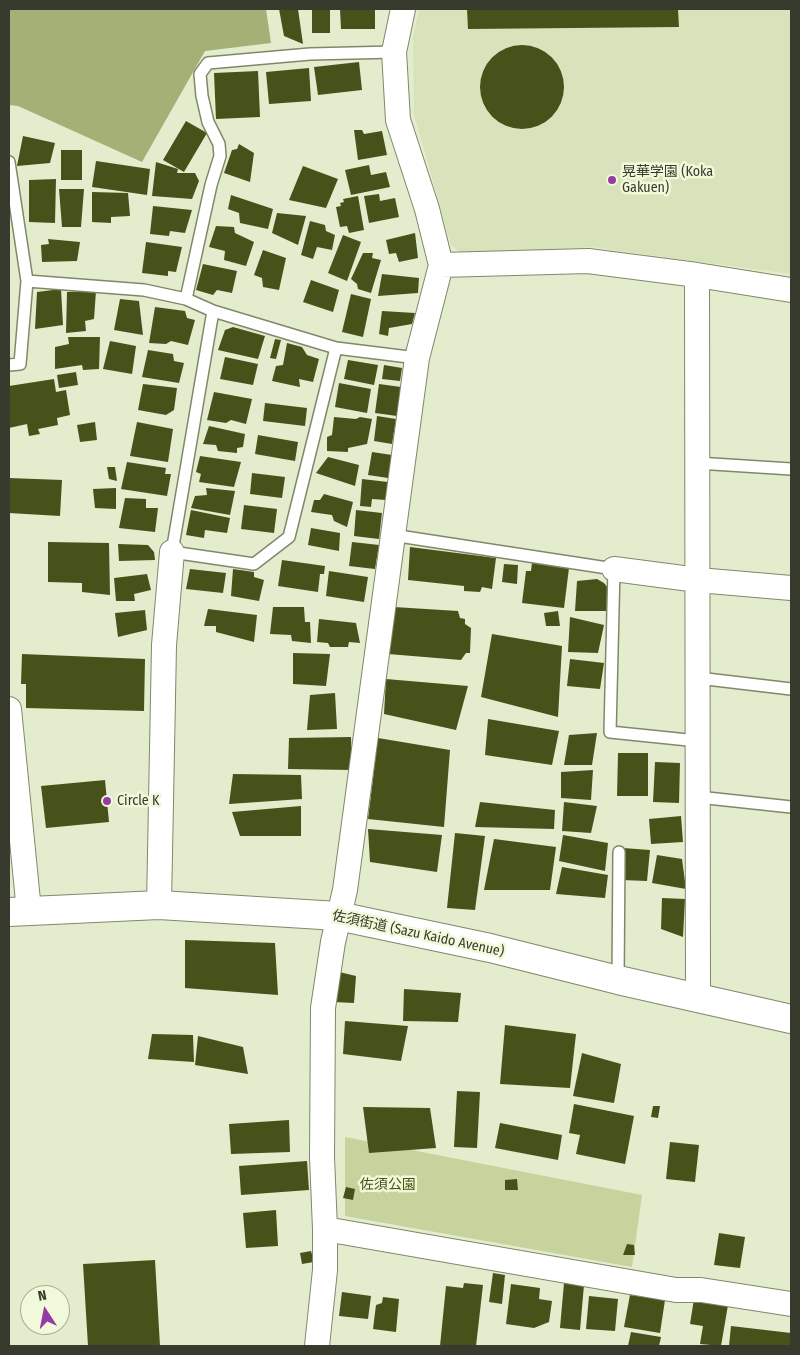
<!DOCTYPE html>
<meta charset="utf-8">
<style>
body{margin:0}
#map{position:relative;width:800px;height:1355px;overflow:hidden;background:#e3eccc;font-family:"Fira Sans Condensed",sans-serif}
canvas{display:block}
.frame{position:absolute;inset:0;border:10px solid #373b2e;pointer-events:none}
.north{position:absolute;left:20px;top:1285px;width:50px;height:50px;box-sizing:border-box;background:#f0f9d9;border:1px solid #a6ad95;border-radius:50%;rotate:349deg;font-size:14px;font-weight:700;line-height:20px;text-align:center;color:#373b2e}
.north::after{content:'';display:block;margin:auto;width:18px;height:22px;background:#973ba4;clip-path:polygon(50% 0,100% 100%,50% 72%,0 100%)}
</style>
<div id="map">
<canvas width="800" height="1355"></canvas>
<div class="frame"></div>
<div class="north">N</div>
</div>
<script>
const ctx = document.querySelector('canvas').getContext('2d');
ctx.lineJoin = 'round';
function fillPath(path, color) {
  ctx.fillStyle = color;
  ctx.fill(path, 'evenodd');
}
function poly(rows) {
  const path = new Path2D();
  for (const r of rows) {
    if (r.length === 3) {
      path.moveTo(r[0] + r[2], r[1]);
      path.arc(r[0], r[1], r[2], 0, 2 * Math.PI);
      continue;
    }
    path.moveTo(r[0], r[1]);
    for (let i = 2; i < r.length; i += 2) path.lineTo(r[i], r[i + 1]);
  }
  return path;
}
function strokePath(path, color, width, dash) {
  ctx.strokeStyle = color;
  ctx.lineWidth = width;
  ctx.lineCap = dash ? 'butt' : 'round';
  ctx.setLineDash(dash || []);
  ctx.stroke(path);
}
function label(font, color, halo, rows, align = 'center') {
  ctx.font = font + ' "Fira Sans Condensed","Noto Sans JP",sans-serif';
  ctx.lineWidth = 5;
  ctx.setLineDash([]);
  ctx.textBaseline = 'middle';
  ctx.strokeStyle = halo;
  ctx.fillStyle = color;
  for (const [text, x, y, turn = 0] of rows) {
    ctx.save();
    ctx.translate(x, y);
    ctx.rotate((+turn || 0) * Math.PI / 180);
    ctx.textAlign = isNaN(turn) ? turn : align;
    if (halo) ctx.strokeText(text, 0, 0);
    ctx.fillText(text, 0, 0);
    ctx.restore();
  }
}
const built = poly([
 [419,9,791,9,791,274,592,247,465,255,451,245,414,114,413,37]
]);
const green = poly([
 [345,1137,642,1195,632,1267,345,1216]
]);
const forest = poly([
 [9,9,266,9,271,43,205,51,142,162,18,106,9,105]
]);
const building = poly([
 [279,9,298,9,303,44,284,36],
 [312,9,330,9,330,33,312,33],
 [340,9,375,9,375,29,341,29],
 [467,9,678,9,679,27,468,29],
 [522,87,42],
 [359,62,362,90,318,95,314,67],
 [309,68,311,101,269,104,266,72],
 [258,71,260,117,216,119,214,73],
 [186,121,207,133,184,172,163,160],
 [354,130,362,130,364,134,382,131,387,155,358,160],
 [23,136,55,143,50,163,17,166],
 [239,144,254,153,250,182,224,173,232,150,237,149],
 [61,150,82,150,82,180,61,180],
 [96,161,150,169,147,195,92,187],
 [156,162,178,169,177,173,195,173,199,181,192,199,152,196],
 [369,165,371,175,386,172,390,187,351,195,345,170],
 [303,166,338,179,326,208,289,200],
 [56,179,55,223,29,222,29,180],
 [59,189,84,189,81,227,62,227],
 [92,192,128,193,130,216,111,217,111,223,92,222],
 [379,194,380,201,395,198,399,217,369,223,364,196],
 [231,195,273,209,268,229,240,223,239,213,228,209],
 [358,196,364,230,349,233,347,226,340,227,336,207,341,206,340,203,344,202,343,199],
 [153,206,192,210,185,233,170,231,169,236,150,234],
 [277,213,306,216,298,245,272,233],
 [310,221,325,225,326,231,335,235,332,250,317,247,313,259,301,255],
 [216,226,234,227,235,233,254,242,246,266,224,260,225,251,209,247],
 [415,233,418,258,399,262,396,253,389,254,386,240],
 [343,235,361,242,347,281,328,273],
 [48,239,80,242,77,261,42,262,41,245,49,244],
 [146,242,182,247,176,272,168,271,168,276,142,273],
 [263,250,286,258,279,290,263,287,262,278,254,275],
 [363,253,373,253,372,258,381,260,371,293,358,289,357,284,351,279],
 [203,264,237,271,232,293,217,290,213,295,196,290],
 [382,274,419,278,418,293,378,296],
 [311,280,339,290,333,312,303,302],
 [61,289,63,325,35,329,37,292],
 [96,291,94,319,85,321,86,331,66,333,67,292],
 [351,294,371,299,363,337,342,332],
 [120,299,139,301,143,335,114,330],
 [155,307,185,311,187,318,195,320,188,345,171,341,166,344,149,343],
 [382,311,415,313,412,324,389,328,388,336,379,334],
 [233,327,265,336,258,359,218,350,225,330],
 [68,337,100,337,99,369,83,370,82,365,55,369,55,347,69,344],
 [275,339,281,340,276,359,270,358],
 [110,341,136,346,132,374,103,369],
 [287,343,302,347,307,355,319,359,313,382,299,379,300,387,272,381,276,366,283,365],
 [148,350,173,354,174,361,184,363,179,383,142,377],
 [225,357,258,364,253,385,220,379],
 [348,360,378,365,374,385,344,379],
 [384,365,402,368,400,381,382,379],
 [76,372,78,385,59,388,57,375],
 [54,379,56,392,66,390,70,415,57,418,58,425,38,429,40,434,29,436,27,424,9,428,9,386],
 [339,383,371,389,367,413,335,407],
 [143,384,177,388,174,410,166,415,138,410],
 [379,384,401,387,397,416,375,413],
 [214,392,252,399,246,424,231,420,226,423,207,420],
 [265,403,307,408,305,426,263,421],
 [377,416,396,419,392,444,374,441],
 [334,417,356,419,360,417,372,419,367,444,348,448,348,452,327,451,327,437,332,435],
 [95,422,97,440,80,442,77,425],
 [137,422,173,429,168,462,130,456],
 [209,426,245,434,243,447,237,448,237,453,218,451,216,445,203,444],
 [258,435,298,442,295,461,255,454],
 [372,452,392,455,388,478,368,475],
 [200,456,241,462,234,487,199,482,201,474,196,472],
 [328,457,359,465,355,486,316,473],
 [127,462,166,468,165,474,171,474,167,496,121,489],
 [107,467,115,467,117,481,109,479],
 [252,473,285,477,282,498,250,494],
 [9,478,62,480,60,516,9,513],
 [362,479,388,482,386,500,372,499,371,507,360,506],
 [116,488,116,509,95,508,93,489],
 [206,488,235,491,230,515,191,508,195,496,207,495],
 [324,494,353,502,347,527,334,521,332,515,311,512,314,500,320,500],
 [125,498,146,499,146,508,158,508,155,532,119,528],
 [244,505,277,509,274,533,241,529],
 [191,510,230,518,227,533,205,530,204,538,186,535],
 [356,510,382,513,379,539,354,536],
 [311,528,340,533,339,551,308,545],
 [48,542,109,543,110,595,82,592,82,583,48,582],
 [352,542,379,545,375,569,349,566],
 [118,544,148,545,154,552,155,560,119,561],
 [410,547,496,558,492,589,482,587,480,592,464,591,464,586,408,580],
 [282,560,325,566,324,574,320,574,318,592,278,586],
 [532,563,569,568,564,608,522,603,526,571,531,571],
 [504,564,518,565,517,584,502,582],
 [190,569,226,573,223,593,186,589],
 [233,569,254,572,254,577,264,580,259,601,231,596],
 [329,571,368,577,364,602,326,596],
 [147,574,151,590,134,594,135,601,116,601,114,578],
 [597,579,604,583,608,588,608,611,575,611,577,581],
 [273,607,304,607,305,622,310,622,311,643,292,641,291,635,270,634],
 [394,607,458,611,460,618,465,619,465,624,471,628,470,653,466,653,461,660,388,654],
 [208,609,257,615,254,642,216,632,216,626,204,626],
 [145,610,147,630,118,637,115,613],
 [558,611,560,626,546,626,544,613],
 [570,617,604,625,598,653,568,652],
 [319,619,356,623,360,643,349,642,348,647,330,647,328,643,317,642],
 [492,634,562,646,558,717,481,697],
 [293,653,330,654,326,686,293,684],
 [22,654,145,659,144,711,26,708,26,684,21,684],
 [570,659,604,663,600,689,567,686],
 [386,679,468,686,456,730,384,714],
 [335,693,337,729,307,730,310,695],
 [488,719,559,731,552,765,485,755],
 [597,733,592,765,564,765,569,735],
 [351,737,352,770,288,769,289,738],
 [378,738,450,750,444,827,368,819],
 [618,753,648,753,648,796,617,796],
 [655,762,680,763,679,803,653,802],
 [593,770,591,800,561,798,561,772],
 [233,774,301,775,302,799,229,804],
 [105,780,109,822,46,828,41,786],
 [480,802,555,810,554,829,475,827],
 [564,802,597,806,591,833,562,831],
 [301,806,301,836,240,836,232,812],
 [681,816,683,842,651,844,649,819],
 [368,829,442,835,437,872,370,862],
 [455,833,485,836,475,910,447,908],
 [563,835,608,843,605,871,559,861],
 [494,839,556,847,550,890,484,890],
 [623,848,650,850,647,881,622,880],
 [657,855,682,859,686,889,652,883],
 [562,867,608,875,605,898,556,894],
 [662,898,685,899,683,937,661,929],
 [185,940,275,943,278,995,185,988],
 [335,971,356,976,354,1003,334,1002],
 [404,989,461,993,458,1022,403,1021],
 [345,1021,408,1026,401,1061,343,1054],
 [505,1025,576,1034,570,1088,500,1084],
 [152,1034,193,1035,194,1062,148,1059],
 [198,1036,243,1047,248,1074,195,1065],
 [582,1053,621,1064,614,1103,573,1096],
 [457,1091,480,1092,477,1148,454,1147],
 [574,1104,634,1116,625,1164,576,1154,580,1135,569,1133],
 [653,1106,660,1106,658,1118,651,1117],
 [363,1107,430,1108,436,1148,369,1153],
 [289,1120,290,1152,231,1154,229,1124],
 [500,1123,562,1135,558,1160,495,1148],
 [670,1142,699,1145,695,1182,666,1179],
 [307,1161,309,1190,241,1195,239,1166],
 [517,1179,518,1190,505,1190,505,1180],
 [346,1187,355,1189,353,1200,343,1198],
 [276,1210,278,1246,246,1248,243,1213],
 [719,1233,745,1237,740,1268,714,1265],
 [627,1244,634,1245,635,1255,623,1255],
 [311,1251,314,1262,302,1264,300,1253],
 [155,1260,160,1346,88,1346,83,1264],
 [493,1273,505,1275,502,1304,489,1302],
 [464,1283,483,1285,476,1346,440,1346,446,1286,463,1288],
 [564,1283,584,1285,580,1330,560,1328],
 [511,1284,540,1288,539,1299,552,1301,549,1322,534,1328,506,1324],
 [342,1292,371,1296,368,1319,339,1316],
 [630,1295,665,1300,660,1333,624,1327],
 [589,1296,618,1299,615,1331,586,1329],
 [383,1297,399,1299,396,1332,373,1329,376,1305,382,1303],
 [694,1299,728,1305,721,1346,700,1344,703,1326,690,1324],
 [731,1326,791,1333,791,1346,729,1346],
 [631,1332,661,1337,659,1346,628,1346]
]);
const service = poly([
 [9,162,27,281,20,364,9,365],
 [27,281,144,290,186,299,213,311,336,348,417,358],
 [186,299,211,185,220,156,219,144,208,122,202,96,200,74,208,63,310,54,394,52],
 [213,311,172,552,254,564,289,537,336,348],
 [697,463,791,469],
 [392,535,614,569,610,732,698,741],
 [698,678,791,689],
 [698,797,791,807],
 [618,980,619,852]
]);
const minor = poly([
 [441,265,588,261,697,275,791,290],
 [697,275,698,997],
 [614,569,698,580,791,588],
 [9,709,29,911],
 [159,905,164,645,172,552],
 [325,1229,676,1290,701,1290,791,1304],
 [317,1346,325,1270,325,1229,322,1157,323,1008,333,942,345,890,417,358,441,265,427,209,398,120,394,52,403,9]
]);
const tertiary = poly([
 [9,912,159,905,338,916,490,948,618,980,791,1019]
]);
const markers = [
 [612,180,5,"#973ba4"],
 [107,801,5,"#973ba4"]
];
const poiNames = [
 ["晃華学園 (Koka",622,172],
 ["Gakuen)",622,188],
 ["Circle K",117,801]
];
const streetNames = [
 ["佐須街道 (Sazu Kaido Avenue)",418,934,12]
];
const parkNames = [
 ["佐須公園",388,1185]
];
fillPath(built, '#d8e3bb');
fillPath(green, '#c6d39d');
fillPath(forest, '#a3b177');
fillPath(building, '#47521a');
strokePath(service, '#80886a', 14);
strokePath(minor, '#80886a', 26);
strokePath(tertiary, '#80886a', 30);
strokePath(service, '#fff', 11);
strokePath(minor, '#fff', 24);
strokePath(tertiary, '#fff', 28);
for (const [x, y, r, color] of markers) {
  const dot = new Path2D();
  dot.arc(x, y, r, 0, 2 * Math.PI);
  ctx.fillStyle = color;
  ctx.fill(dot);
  strokePath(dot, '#f0f9d9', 2);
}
label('14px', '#373b2e', '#f0f9d9', poiNames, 'left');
label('14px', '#373b2e', '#f0f9d9', streetNames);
label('14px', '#465211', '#f0f9d9', parkNames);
</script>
